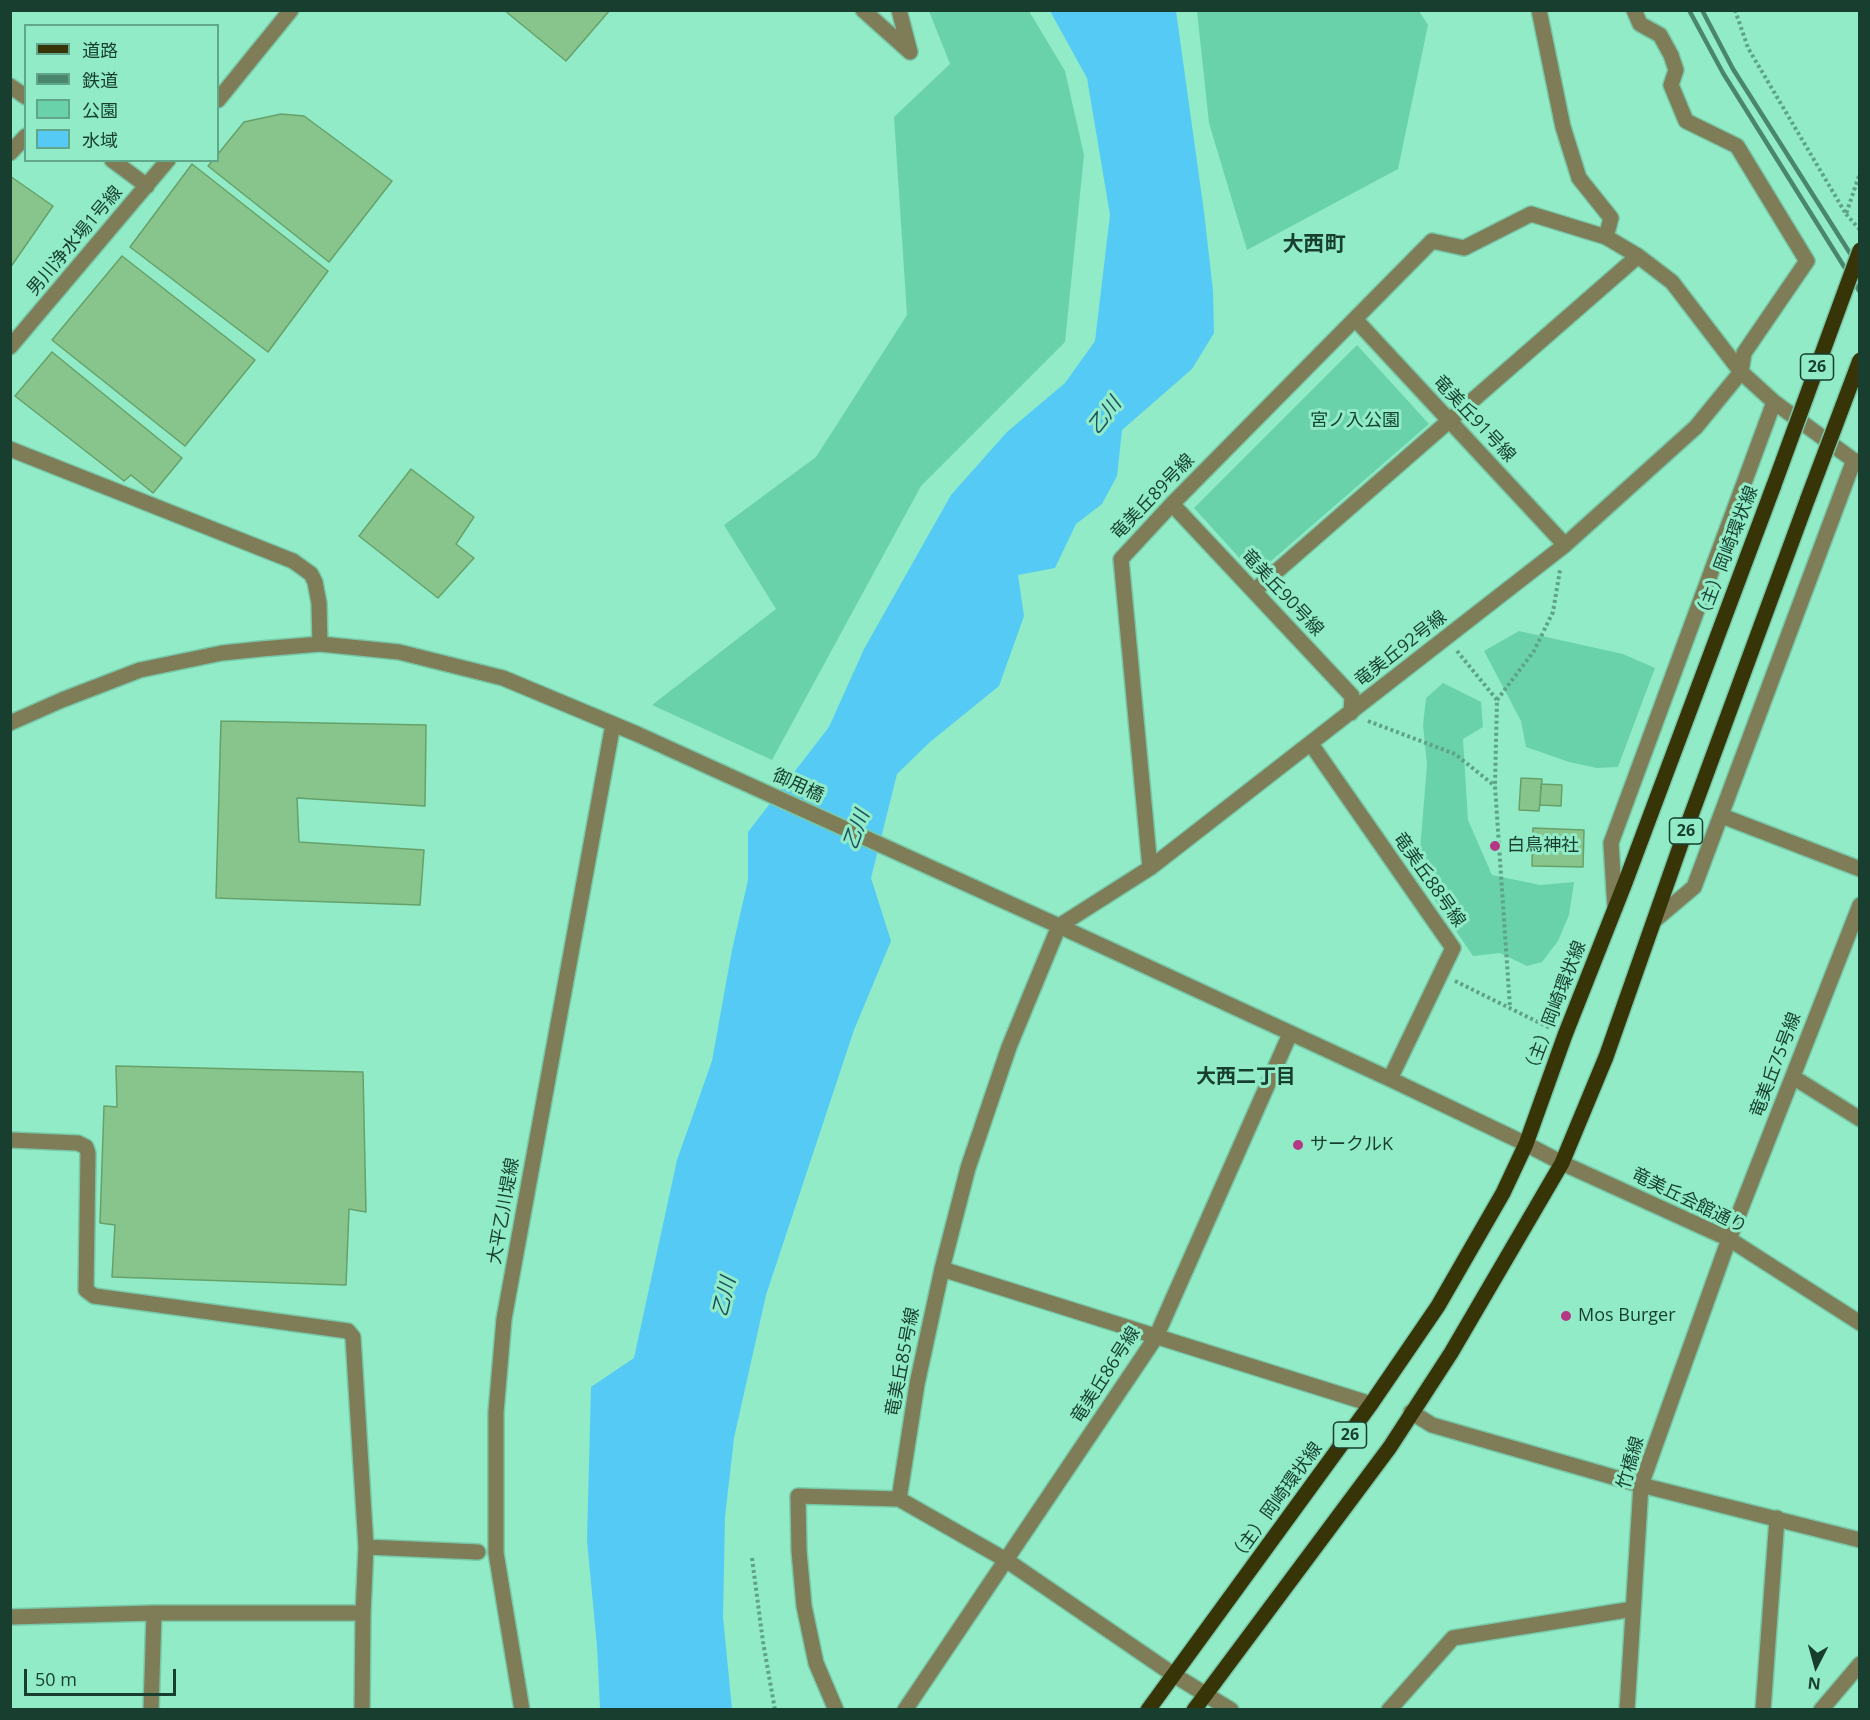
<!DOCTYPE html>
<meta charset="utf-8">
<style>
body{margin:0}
#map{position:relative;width:1870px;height:1720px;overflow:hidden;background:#90ebc6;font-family:"Open Sans","Noto Sans JP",sans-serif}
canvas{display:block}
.frame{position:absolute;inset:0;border:12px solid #173e2f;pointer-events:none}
.legend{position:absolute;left:24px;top:24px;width:195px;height:138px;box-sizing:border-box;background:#90ebc6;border:2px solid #60a68a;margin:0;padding:8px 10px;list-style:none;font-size:18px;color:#173e2f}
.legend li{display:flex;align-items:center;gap:12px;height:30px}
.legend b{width:30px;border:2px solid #60a68a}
.north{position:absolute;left:1786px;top:1636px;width:60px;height:60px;-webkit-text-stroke:4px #90ebc6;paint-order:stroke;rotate:186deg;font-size:16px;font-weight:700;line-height:24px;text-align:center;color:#173e2f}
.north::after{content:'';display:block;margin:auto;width:21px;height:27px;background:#173e2f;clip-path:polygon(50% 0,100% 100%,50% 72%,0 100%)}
.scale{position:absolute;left:24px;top:1669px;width:152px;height:27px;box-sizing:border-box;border:3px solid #173e2f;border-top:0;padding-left:8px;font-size:18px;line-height:21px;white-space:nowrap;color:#173e2f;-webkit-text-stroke:4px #90ebc6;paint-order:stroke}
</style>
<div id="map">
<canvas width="1870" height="1720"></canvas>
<div class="frame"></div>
<ul class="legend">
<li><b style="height:8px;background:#373508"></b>道路</li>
<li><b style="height:8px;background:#4a866e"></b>鉄道</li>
<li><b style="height:16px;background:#6ad2aa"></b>公園</li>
<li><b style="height:16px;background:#55caf5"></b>水域</li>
</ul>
<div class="north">N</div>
<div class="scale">50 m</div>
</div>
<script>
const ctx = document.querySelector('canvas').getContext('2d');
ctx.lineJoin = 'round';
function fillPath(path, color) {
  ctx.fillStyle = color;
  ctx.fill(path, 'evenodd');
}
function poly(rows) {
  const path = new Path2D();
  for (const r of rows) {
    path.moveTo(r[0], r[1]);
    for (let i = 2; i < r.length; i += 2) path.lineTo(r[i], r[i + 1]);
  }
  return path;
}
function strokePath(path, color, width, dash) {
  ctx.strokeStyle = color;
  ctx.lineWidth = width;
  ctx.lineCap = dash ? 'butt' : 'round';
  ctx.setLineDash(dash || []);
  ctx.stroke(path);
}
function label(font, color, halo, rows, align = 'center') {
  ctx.font = font + ' "Open Sans","Noto Sans JP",sans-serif';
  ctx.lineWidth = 6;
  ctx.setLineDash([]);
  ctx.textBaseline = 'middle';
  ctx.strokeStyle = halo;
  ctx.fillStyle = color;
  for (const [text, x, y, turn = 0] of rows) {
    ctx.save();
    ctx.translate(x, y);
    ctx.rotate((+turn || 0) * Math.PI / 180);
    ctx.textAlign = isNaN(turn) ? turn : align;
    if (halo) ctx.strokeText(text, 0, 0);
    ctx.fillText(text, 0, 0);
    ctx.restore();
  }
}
const green = poly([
 [929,11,1029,11,1065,71,1084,155,1065,342,921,486,772,760,652,705,776,609,724,525,816,457,907,315,894,117,950,64],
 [1197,11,1419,11,1428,25,1398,169,1247,250,1209,123],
 [1357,345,1429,424,1255,575,1194,508],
 [1519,631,1623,654,1655,668,1618,767,1597,768,1569,762,1526,747,1521,721,1484,651],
 [1443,683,1481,702,1483,727,1463,739,1468,820,1492,875,1540,885,1574,882,1569,915,1558,941,1542,962,1527,966,1500,953,1473,956,1418,875,1427,765,1423,725,1426,698]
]);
const water = poly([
 [1050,11,1176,11,1204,212,1213,291,1214,333,1192,369,1122,430,1117,476,1102,504,1076,524,1055,568,1018,575,1024,616,999,686,930,742,897,774,871,878,891,941,854,1030,766,1295,734,1438,725,1517,723,1617,732,1709,600,1709,597,1646,587,1540,591,1387,634,1358,677,1160,712,1061,732,950,748,880,748,832,829,727,864,649,951,495,1007,432,1065,383,1095,341,1110,215,1087,78]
]);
const building = poly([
 [504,10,610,10,566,61,504,10],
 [281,114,304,116,392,181,329,262,208,166,213,160,218,160,218,154,244,122,281,114],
 [192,164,328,271,268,352,130,247,192,164],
 [10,176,53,206,10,268,10,176],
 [122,256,255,360,185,446,52,340,122,256],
 [52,352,182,458,153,493,131,475,124,481,15,396,52,352],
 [411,469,474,517,456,544,474,558,438,598,359,536,411,469],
 [221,721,426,725,425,806,297,798,299,842,424,850,420,905,216,898,221,721],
 [1521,778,1542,779,1539,811,1519,810,1521,778],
 [1541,784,1562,785,1561,806,1540,805,1541,784],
 [1533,828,1584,830,1583,867,1532,866,1533,828],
 [116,1066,363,1072,366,1212,349,1209,346,1285,112,1277,115,1225,100,1223,104,1106,117,1107,116,1066]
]);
const path = poly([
 [1735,10,1748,48,1846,214,1860,173],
 [1846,214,1860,230],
 [1457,651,1497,700,1495,786,1510,1008],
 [1497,700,1534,651,1553,612,1560,570],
 [1368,721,1455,754,1495,786],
 [1455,981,1550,1028],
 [752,1558,763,1642,775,1710]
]);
const minor = poly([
 [863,10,910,52],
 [899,10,910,52],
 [1539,10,1563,127,1579,178,1611,218,1606,237],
 [1634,10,1640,24,1660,35,1671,55,1676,70,1671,85,1686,121,1737,146,1807,261,1744,353,1741,372],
 [10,86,26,97],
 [218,100,291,10],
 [10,153,26,136],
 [112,160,147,186],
 [1355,319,1565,545],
 [10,347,168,160],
 [10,449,293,561,311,574,315,582,319,603,320,644],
 [1172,504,1352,696,1351,713],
 [1254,591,1638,256],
 [10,723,62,700,140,670,222,653,261,649,320,644,399,652,503,678,637,734,1059,926,1390,1079,1526,1144,1562,1163,1729,1239,1860,1323],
 [1311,744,1453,948,1390,1079],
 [1722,816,1860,869],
 [1150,868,1121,559,1172,504,1432,241,1464,248,1531,214,1606,237,1638,256,1672,282,1741,372,1774,402,1860,465],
 [1615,908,1611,843,1774,402],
 [1655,920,1694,887,1854,460],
 [1793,1077,1860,1119],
 [10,1140,78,1143,86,1147,88,1153,86,1290,94,1296,348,1331,353,1337,366,1547,363,1613,154,1613,151,1710],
 [942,1269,1371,1404],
 [1411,1412,1432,1425,1641,1485,1860,1540],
 [899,1499,917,1384,942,1269,968,1168,1009,1047,1059,926,1150,868,1565,545,1696,427,1741,372],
 [366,1547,478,1552],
 [10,1617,154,1613],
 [362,1710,363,1613],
 [522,1710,496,1553,496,1412,504,1319,613,724],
 [836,1710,816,1663,804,1606,799,1551,798,1496,899,1499,1006,1560,1174,1675,1231,1710],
 [905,1710,1156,1337,1290,1034],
 [1389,1710,1453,1638,1633,1609],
 [1627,1710,1641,1485,1729,1239,1860,905],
 [1763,1710,1777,1518],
 [1821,1710,1860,1664]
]);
const major = poly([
 [1148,1710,1371,1404,1438,1306,1503,1193,1526,1144,1565,1035,1625,883,1774,485],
 [1194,1710,1390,1447,1451,1353,1562,1163,1606,1057,1689,821,1808,498]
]);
const rail = poly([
 [1689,10,1723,73,1860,292],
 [1702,10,1733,69,1860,269]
]);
const majorBridge = poly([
 [1774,485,1860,250],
 [1808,498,1860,360]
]);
const markers = [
 [1495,846,6,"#b53886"],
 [1298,1145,6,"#b53886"],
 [1566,1316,6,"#b53886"]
];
const shields = [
 [1817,367,33],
 [1686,831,33],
 [1350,1435,33]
];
const shieldNames = [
 ["26",1817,367],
 ["26",1686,831],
 ["26",1350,1435]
];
const streetNames = [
 ["男川浄水場1号線",75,241,-50],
 ["竜美丘91号線",1474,419,47],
 ["竜美丘89号線",1153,497,-46],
 ["（主）岡崎環状線",1727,554,-69],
 ["竜美丘90号線",1282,593,47],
 ["竜美丘92号線",1401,649,-38],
 ["御用橋",798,786,25],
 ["竜美丘88号線",1429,880,55],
 ["（主）岡崎環状線",1555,1009,-69],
 ["竜美丘75号線",1776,1065,-69],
 ["竜美丘会館通り",1689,1201,26],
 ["大平乙川堤線",504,1211,-80],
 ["竜美丘85号線",903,1362,-79],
 ["竜美丘86号線",1106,1375,-57],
 ["竹橋線",1631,1463,-74],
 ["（主）岡崎環状線",1276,1503,-54]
];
const parkNames = [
 ["宮ノ入公園",1355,421]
];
const poiNames = [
 ["白鳥神社",1507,846],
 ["サークルK",1310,1145],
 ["Mos Burger",1578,1316]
];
const waterNames = [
 ["乙川",1105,416,-52],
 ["乙川",857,830,-70],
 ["乙川",725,1297,-77]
];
const neighbourhoodNames = [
 ["大西二丁目",1246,1077]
];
const quarterNames = [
 ["大西町",1314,245]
];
fillPath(green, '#6ad2aa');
fillPath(water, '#55caf5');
fillPath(building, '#88c58c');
strokePath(building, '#66a16a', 1.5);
strokePath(minor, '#78c8a8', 18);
strokePath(major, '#78c8a8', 18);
strokePath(path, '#5ea387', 4, [3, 3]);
strokePath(minor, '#7e7d57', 15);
strokePath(major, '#373508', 15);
strokePath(rail, '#4a866e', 4.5);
strokePath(majorBridge, '#78c8a8', 18, []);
strokePath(majorBridge, '#373508', 15);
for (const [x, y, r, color] of markers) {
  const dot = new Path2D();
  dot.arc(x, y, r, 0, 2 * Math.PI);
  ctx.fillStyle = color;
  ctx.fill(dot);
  strokePath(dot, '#90ebc6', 2);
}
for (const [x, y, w] of shields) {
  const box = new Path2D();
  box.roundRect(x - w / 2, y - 13, w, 26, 4.5);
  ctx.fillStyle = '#90ebc6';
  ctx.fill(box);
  strokePath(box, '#173e2f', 1.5);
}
label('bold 16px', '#173e2f', null, shieldNames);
label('18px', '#173e2f', '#90ebc6', streetNames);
label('18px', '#134432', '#90ebc6', parkNames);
label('18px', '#173e2f', '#90ebc6', poiNames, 'left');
label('italic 20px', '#1d4e60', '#90ebc6', waterNames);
label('bold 20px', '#173e2f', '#90ebc6', neighbourhoodNames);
label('bold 21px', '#173e2f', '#90ebc6', quarterNames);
</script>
